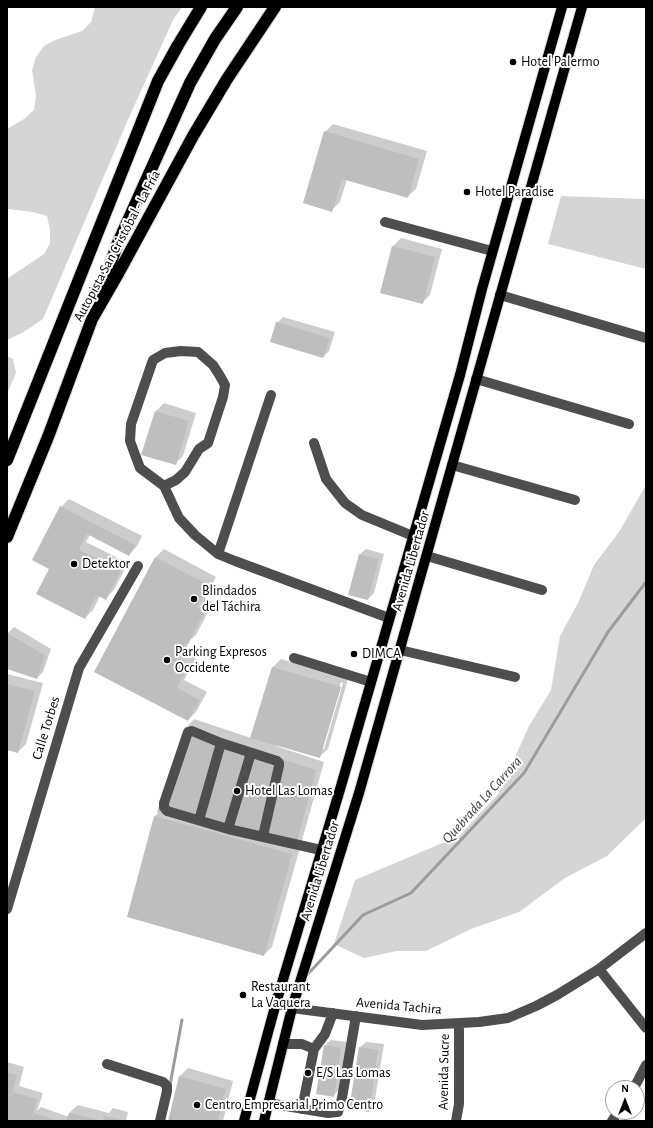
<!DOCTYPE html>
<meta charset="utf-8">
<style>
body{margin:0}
#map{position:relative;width:653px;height:1128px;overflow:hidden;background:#fff;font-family:"Alegreya Sans",sans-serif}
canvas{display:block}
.frame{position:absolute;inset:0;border:8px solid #000;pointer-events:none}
.north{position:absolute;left:605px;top:1080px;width:40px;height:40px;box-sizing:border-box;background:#fff;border:1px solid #999;border-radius:50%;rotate:0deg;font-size:11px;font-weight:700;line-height:16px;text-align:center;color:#000}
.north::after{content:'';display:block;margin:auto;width:14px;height:18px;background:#000;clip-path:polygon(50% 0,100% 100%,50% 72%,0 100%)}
</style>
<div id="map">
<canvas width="653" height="1128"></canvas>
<div class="frame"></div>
<div class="north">N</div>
</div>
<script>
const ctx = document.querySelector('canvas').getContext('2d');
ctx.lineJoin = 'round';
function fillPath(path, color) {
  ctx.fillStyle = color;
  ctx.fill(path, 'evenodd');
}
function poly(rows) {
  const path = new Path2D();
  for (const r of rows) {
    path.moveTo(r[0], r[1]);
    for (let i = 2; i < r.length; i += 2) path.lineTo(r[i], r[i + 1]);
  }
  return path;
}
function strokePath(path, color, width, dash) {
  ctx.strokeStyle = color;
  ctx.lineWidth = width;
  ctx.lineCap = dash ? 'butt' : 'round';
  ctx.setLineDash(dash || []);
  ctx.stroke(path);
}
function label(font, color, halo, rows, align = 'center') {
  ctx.font = font + ' "Alegreya Sans",sans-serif';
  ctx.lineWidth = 4;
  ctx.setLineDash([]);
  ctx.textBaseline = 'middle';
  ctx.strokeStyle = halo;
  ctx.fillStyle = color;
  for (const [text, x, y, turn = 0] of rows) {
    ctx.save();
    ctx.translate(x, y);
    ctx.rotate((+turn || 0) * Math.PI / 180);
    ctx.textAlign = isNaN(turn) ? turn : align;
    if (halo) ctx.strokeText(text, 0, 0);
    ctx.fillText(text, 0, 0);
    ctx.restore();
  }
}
const green = poly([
 [95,7,182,7,173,20,127,122,43,319,22,333,7,340,7,279,44,254,50,243,50,230,47,216,33,212,7,209,7,129,24,119,34,110,36,96,32,70,36,57,44,46,55,40,82,31,91,22],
 [561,196,646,199,646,269,548,244],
 [7,356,13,359,16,373,7,394],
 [646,485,646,818,607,856,565,878,519,912,471,929,426,951,397,951,364,958,334,944,355,880,459,836,499,793,529,726,551,690,560,636,578,603,594,565,619,532]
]);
const shadow = poly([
 [333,124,427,151,416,189,407,197,347,179,340,202,332,210,325,132],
 [401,238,442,249,430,295,422,303,381,292,393,246],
 [283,317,335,332,329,351,323,357,277,323],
 [164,403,196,413,183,456,175,464,156,411],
 [69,499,142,536,137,546,129,555,90,535,86,542,128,563,114,590,106,598,100,596,93,610,85,618,50,568,61,507],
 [164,549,216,577,205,598,213,602,196,635,190,640,185,650,197,656,184,680,207,692,196,712,188,720,95,672,156,557],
 [366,549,384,554,374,593,368,599,359,555],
 [14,627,51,649,43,672,37,678,7,668,7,637,8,633],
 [281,659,348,679,328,749,319,757,276,744,276,746,324,762,272,947,264,955,128,916,155,816,159,812,186,728,194,719,251,738,272,668],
 [341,682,343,683,324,749,321,749],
 [7,674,43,683,26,744,18,752,7,749],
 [331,1040,347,1042,339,1090,333,1096,324,1046],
 [366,1042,384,1044,374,1105,368,1111,359,1048],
 [7,1062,24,1067,19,1086,43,1093,37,1111,41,1107,69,1117,69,1113,78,1105,109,1113,113,1108,128,1112,126,1121,7,1121],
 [188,1068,233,1081,223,1121,169,1121,180,1076]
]);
const stream = poly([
 [307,975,363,915,411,893,524,773,608,632,646,582],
 [170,1085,182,1020]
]);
const building = poly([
 [324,131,419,159,408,198,342,179,332,212,303,203],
 [392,246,435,257,423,304,380,293],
 [276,322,330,338,323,358,270,342],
 [155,411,189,421,176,465,141,455],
 [60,506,135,545,129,556,87,534,79,550,121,571,106,600,97,595,85,619,36,594,49,569,32,560],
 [359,554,379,559,368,600,348,595],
 [155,557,209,585,197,607,205,611,188,644,186,643,178,658,189,664,177,688,200,700,188,721,94,672],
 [7,633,45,655,37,679,7,669],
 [272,667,341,687,320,758,250,738],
 [7,684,35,691,18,753,7,750],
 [185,727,316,770,295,850,157,812],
 [154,816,292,854,264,956,127,917],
 [324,1045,341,1048,334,1097,316,1094],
 [359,1047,378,1050,369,1112,349,1109],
 [7,1072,17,1075,9,1104,13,1092,37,1099,31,1121,7,1121],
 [179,1076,226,1089,218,1121,168,1121],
 [34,1113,58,1121,31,1121],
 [69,1113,100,1120,100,1121,66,1121],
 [104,1116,122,1120,122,1121,103,1121]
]);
const minor = poly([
 [385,222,492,251],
 [500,295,646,338],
 [476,379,629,424],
 [314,443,326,479,345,503,362,515,413,536],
 [452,465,575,500],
 [164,486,176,480,185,472,199,449,208,443,223,397,225,385,220,376,213,365,198,352,181,351,165,353,153,360,131,424,130,441,140,468,164,486,179,518,195,535,218,554,235,561,389,618],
 [218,554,271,395],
 [427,556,542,590],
 [400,650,515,677],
 [294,658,371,682],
 [199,820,221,743],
 [228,829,251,753],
 [263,836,279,766,279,763,277,761,221,743,192,731,188,732,164,803,164,807,167,811,228,829,321,850],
 [7,909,79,668,138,566],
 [599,969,646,1028],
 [276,1003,292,1008,422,1025,479,1022,508,1018,536,1006,557,995,599,969,646,933],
 [283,1044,302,1044,314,1049],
 [107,1064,163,1082,167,1086,167,1091,160,1121],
 [634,1088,646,1065],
 [268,1103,328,1113,338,1112,342,1098,356,1016],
 [302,1109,314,1049,325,1034,333,1013],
 [456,1121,459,1104,459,1024],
 [612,1121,618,1112]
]);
const major = poly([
 [244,1121,276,1003,341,786,436,458,460,375,482,289,562,7],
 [264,1121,292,1008,359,793,582,7]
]);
const highway = poly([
 [100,295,117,245,190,83,215,39,237,7],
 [7,460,158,81,178,45,201,7],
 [7,537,48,437,92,319,119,272,193,136,227,79,275,7]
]);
const markers = [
 [513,62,4,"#000"],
 [467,192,4,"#000"],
 [74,564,4,"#000"],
 [194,599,4,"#000"],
 [354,654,4,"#000"],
 [167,660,4,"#000"],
 [237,791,4,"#000"],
 [243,995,4,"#000"],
 [308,1073,4,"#000"],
 [197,1105,4,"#000"]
];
const poiNames = [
 ["Hotel Palermo",521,62],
 ["Hotel Paradise",475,192],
 ["Detektor",82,564],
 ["Blindados",202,591],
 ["del Táchira",202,607],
 ["Parking Expresos",175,652],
 ["Occidente",175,668],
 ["DIMCA",362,654],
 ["Hotel Las Lomas",245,791],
 ["Restaurant",251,987],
 ["La Vaquera",251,1003],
 ["E/S Las Lomas",316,1073],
 ["Centro Empresarial Primo Centro",205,1105]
];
const streetNames = [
 ["Autopista San Cristóbal - La Fría",117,246,-62],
 ["Avenida Libertador",411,561,-74],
 ["Calle Torbes",46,728,-73],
 ["Avenida Libertador",320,871,-73],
 ["Avenida Tachira",399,1006,5],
 ["Avenida Sucre",444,1072,-89]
];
const waterNames = [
 ["Quebrada La Carrora",482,800,-48]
];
fillPath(green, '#d5d5d5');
fillPath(shadow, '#0003');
strokePath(stream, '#9c9c9c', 3);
fillPath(building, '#bebebe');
strokePath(major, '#dbdbdb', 12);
strokePath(highway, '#dbdbdb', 14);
strokePath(minor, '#4e4e4e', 10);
strokePath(major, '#000', 10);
strokePath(highway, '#000', 12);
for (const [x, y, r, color] of markers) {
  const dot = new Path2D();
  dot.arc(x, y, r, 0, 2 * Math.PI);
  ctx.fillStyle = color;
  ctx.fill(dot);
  strokePath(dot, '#fff', 1.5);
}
label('14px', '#000', '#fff', poiNames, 'left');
label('14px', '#000', '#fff', streetNames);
label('italic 15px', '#3d3d3d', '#fff', waterNames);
</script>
